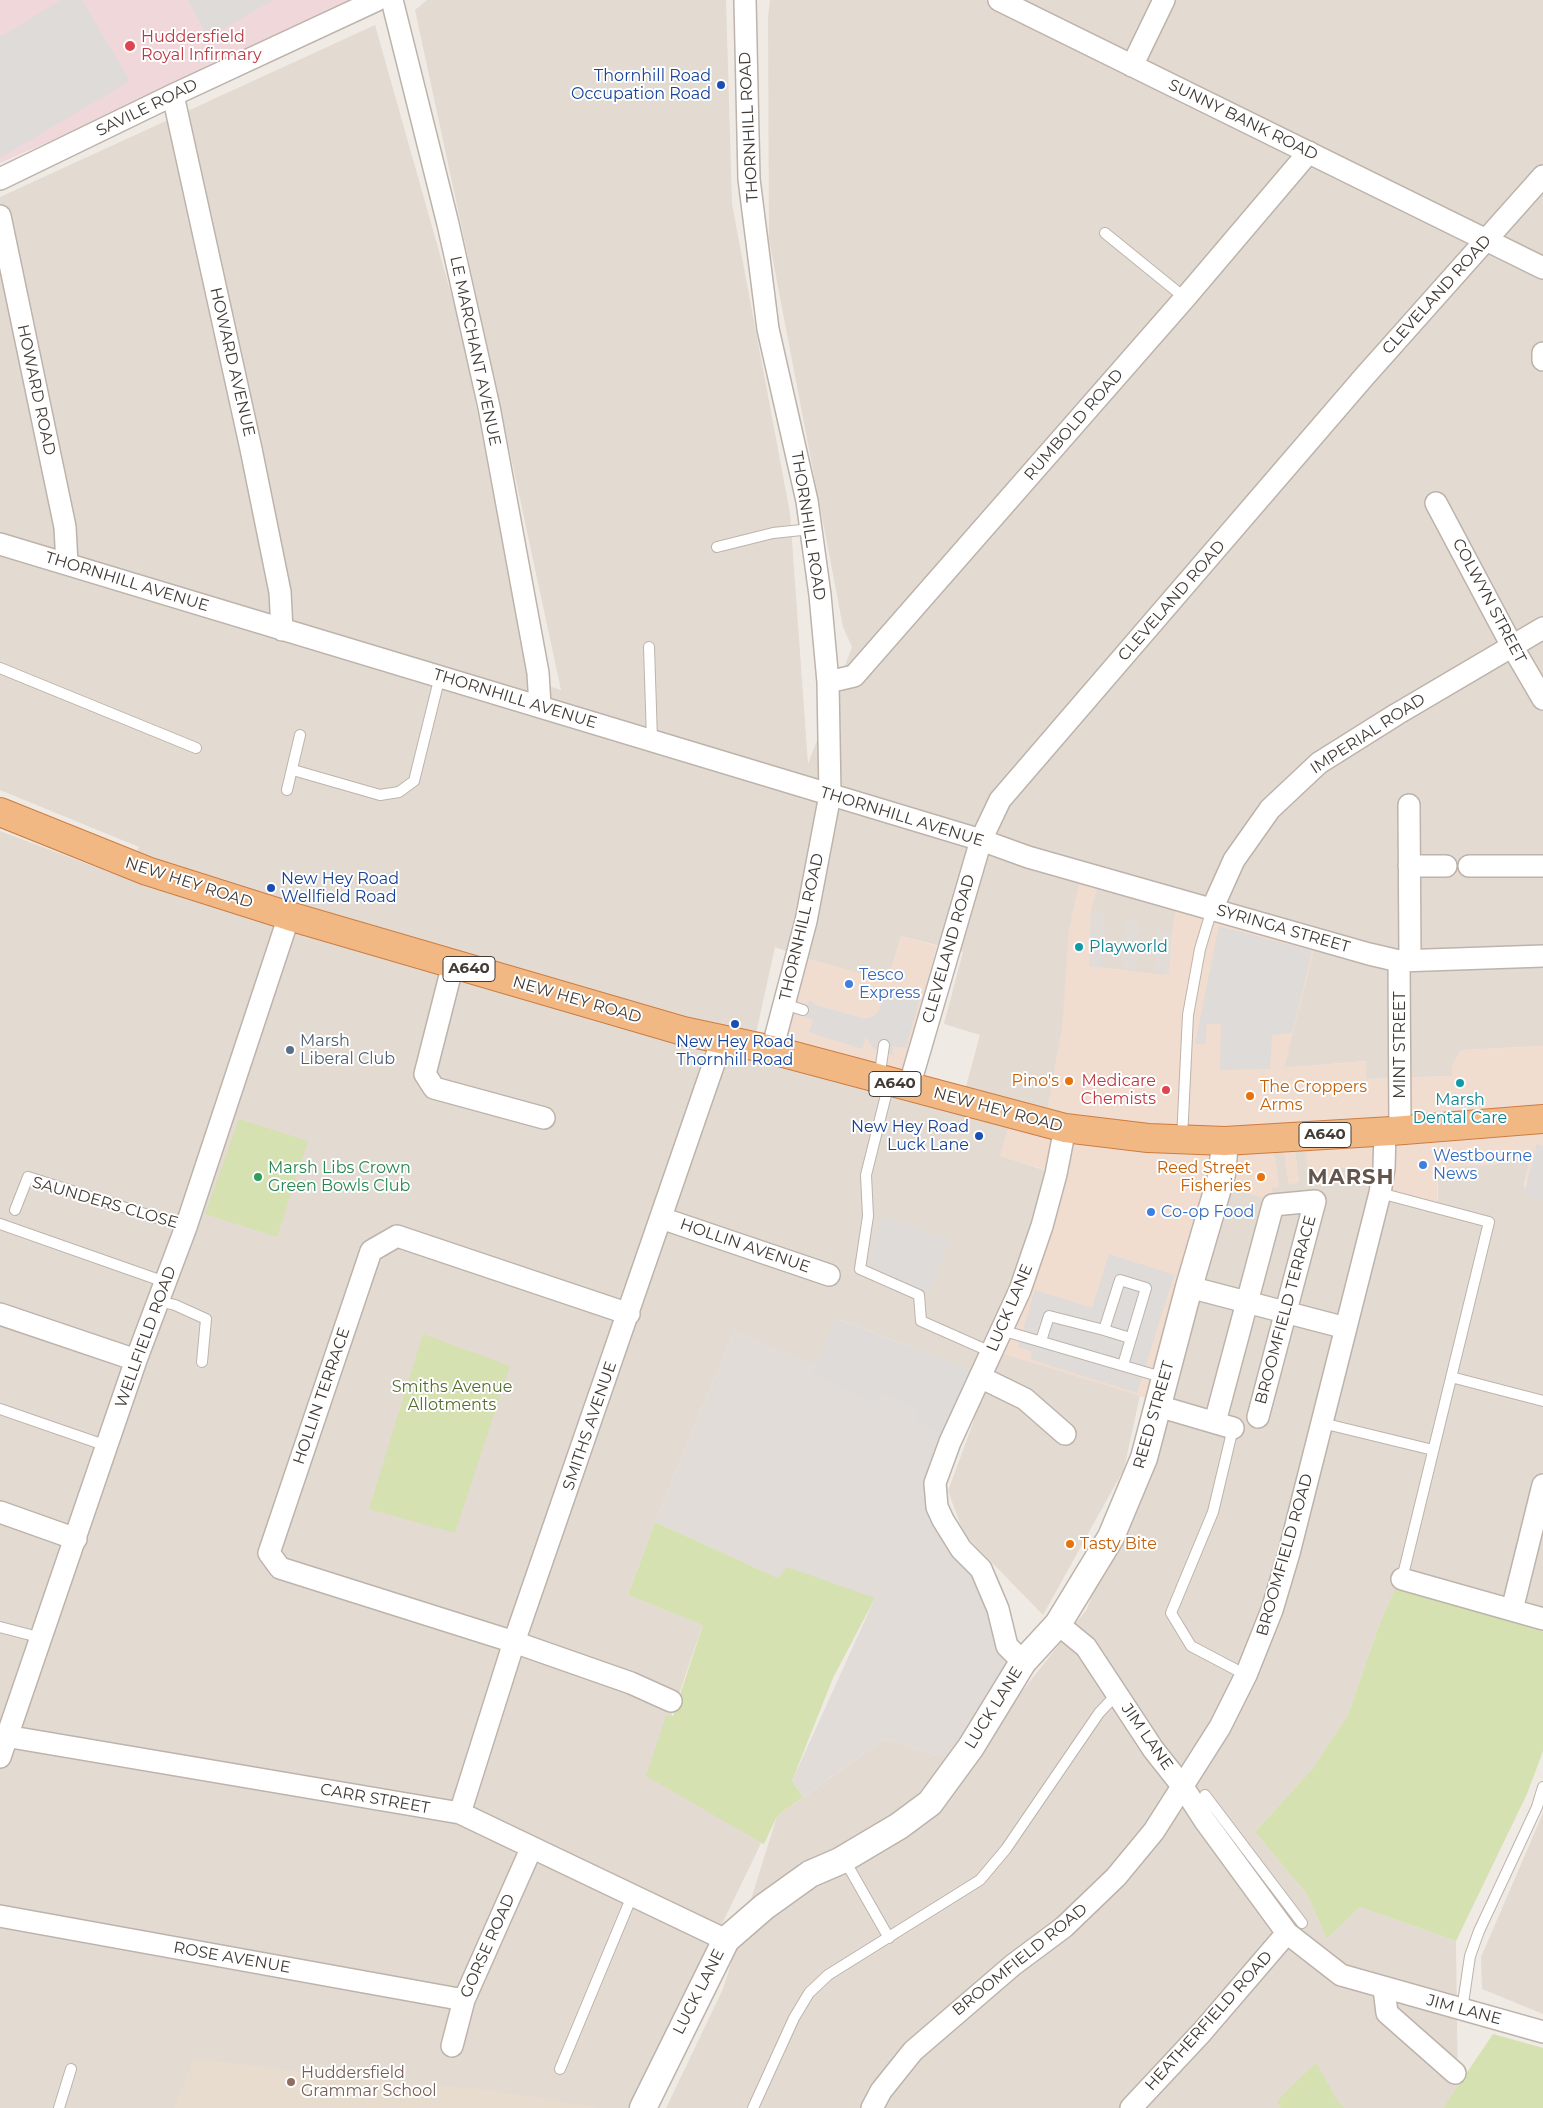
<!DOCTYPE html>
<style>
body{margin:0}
canvas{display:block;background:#f0eae4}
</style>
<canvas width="1543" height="2108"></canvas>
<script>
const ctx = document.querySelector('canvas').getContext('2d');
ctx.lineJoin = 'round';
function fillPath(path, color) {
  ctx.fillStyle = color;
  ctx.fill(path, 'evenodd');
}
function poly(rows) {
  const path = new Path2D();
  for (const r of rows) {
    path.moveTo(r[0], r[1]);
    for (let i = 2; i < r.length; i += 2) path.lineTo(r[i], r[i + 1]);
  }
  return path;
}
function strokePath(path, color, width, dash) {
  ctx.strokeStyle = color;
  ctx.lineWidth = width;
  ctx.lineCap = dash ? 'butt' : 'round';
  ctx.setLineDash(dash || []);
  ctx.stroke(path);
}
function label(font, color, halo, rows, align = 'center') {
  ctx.font = font + ' Montserrat,sans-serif';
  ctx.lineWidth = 4;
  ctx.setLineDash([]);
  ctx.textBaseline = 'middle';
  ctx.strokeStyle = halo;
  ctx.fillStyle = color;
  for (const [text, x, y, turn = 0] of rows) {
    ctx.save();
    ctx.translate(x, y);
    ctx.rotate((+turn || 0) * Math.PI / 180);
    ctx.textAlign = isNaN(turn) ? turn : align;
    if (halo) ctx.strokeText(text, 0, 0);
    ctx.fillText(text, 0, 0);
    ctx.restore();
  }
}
const residential = poly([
 [427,0,726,0,732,204,790,513,808,764,852,647,843,627,769,240,768,18,770,0,1543,0,1543,1046,1462,1050,1452,1076,1366,1079,1366,1061,1283,1068,1298,1009,1172,932,1169,973,1163,975,1089,966,1091,908,1100,877,1082,872,1062,1030,1045,1123,1001,1156,1056,1174,992,1350,1140,1395,1124,1469,1043,1615,964,1534,948,1491,973,1423,991,1351,972,1370,837,1319,816,1366,734,1331,655,1522,628,1595,703,1624,652,1773,767,1831,633,2108,0,2108,0,831,125,878,139,847,0,790,0,197,375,25,463,336,528,679,561,690,415,10],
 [901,936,963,952,944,1024,980,1035,962,1101,755,1038,775,947,807,959,888,981],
 [1282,1137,1289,1184,1299,1182,1293,1137,1334,1179,1333,1169,1354,1167,1383,1175,1438,1200,1438,1167,1498,1164,1505,1153,1530,1159,1524,1186,1543,1200,1543,1632,1396,1588,1380,1623,1348,1715,1313,1768,1255,1832,1307,1894,1327,1939,1360,1907,1456,1941,1458,2096,1450,2108,666,2108,723,1989,777,1816,884,1739,940,1756,1009,1708,1087,1609,1154,1420,1221,1179,1272,1188,1279,1186,1271,1138],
 [1543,1813,1543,2014,1482,1989,1481,1957]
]);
const commercial = poly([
 [1082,872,1100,877,1091,908,1089,966,1163,975,1169,973,1172,932,1178,899,1317,939,1284,1068,1366,1061,1366,1079,1452,1076,1452,1065,1461,1050,1543,1046,1543,1200,1524,1195,1529,1159,1506,1153,1498,1164,1438,1168,1437,1208,1380,1193,1383,1175,1354,1167,1333,1169,1335,1179,1309,1181,1304,1136,1293,1137,1299,1182,1289,1184,1282,1138,1271,1138,1279,1186,1272,1188,1269,1200,1247,1193,1222,1179,1159,1402,992,1350,1056,1173,1000,1156,1012,1114,1045,1123,1062,1030,1069,928],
 [901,936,937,946,901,1077,782,1046,807,959,888,981]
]);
const industrial = poly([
 [1091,912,1105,913,1103,968,1089,966],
 [1125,921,1139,922,1136,970,1122,968],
 [1157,931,1172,932,1169,973,1155,972],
 [836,1319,972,1370,935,1483,1023,1662,971,1747,940,1756,884,1739,803,1797,792,1781,875,1598,778,1578,655,1522,734,1331,816,1365]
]);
const education = poly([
 [194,2058,307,2073,488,2090,600,2108,174,2108]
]);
const medical = poly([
 [0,0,360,0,162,92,0,163]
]);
const green = poly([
 [239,1119,308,1141,277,1237,205,1214],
 [423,1334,510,1366,455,1533,369,1509],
 [655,1522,778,1578,787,1567,875,1598,833,1678,792,1781,803,1797,777,1816,764,1844,646,1776,666,1716,673,1716,703,1625,628,1595],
 [1396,1587,1543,1632,1543,1751,1527,1794,1456,1941,1360,1907,1327,1939,1307,1894,1255,1832,1313,1768,1348,1715,1380,1623],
 [1493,2034,1543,2048,1543,2108,1443,2108],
 [1316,2063,1338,2102,1345,2108,1281,2108,1277,2101]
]);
const parking = poly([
 [61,0,82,0,130,81,0,158,0,37],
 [188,0,273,0,208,38],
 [1219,926,1312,951,1292,1033,1272,1035,1270,1069,1220,1070,1221,1024,1207,1024,1205,1044,1195,1044],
 [886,990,920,998,906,1048,893,1046,893,1055,873,1048,866,1037,862,1049,809,1032,813,1020,804,1017,809,1000,816,1005,865,1019,872,1017,878,1012],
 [1537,1144,1543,1146,1543,1200,1524,1195],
 [881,1216,950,1240,929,1294,867,1265],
 [1109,1254,1174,1275,1137,1393,1030,1359,1032,1352,1018,1347,1035,1290,1092,1308],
 [836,1319,972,1370,942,1435,916,1421,919,1409,882,1393,877,1403,813,1375]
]);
const service = poly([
 [1105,233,1185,298],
 [717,547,773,533,811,529],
 [649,647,652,740],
 [0,668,196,748],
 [293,770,380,795,399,792,414,781,440,676],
 [287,790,300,735],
 [784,1004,803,1010],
 [879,1079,884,1045],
 [889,1083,866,1175,868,1216,860,1269,919,1295,921,1321,991,1352],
 [1182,1139,1188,1015,1200,949,1212,909],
 [1380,1193,1489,1222,1402,1579],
 [15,1210,28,1177,186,1227],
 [0,1224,165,1282],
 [158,1301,175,1305,206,1319,202,1362],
 [1001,1330,1165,1378],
 [1104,1330,1130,1338],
 [1041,1341,1049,1316,1104,1330,1120,1280,1146,1288,1123,1365],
 [1451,1377,1543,1401],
 [0,1409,107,1446],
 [1322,1423,1433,1450],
 [1233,1428,1213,1512,1171,1613,1191,1646,1246,1675],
 [0,1627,42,1638],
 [1205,1795,1302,1923],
 [844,1859,889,1938],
 [1462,2010,1470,1956,1479,1931,1537,1807,1543,1787],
 [560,2069,632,1896],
 [59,2108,71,2069],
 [753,2108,794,2018,809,1993,828,1975,980,1880,1006,1849,1099,1713,1117,1694]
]);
const minor = poly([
 [392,0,448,224,489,407,538,673,540,706],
 [745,0,749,179,768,329,807,501,820,595,828,682,830,795,806,921,772,1050],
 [999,0,1543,268],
 [1132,66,1164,0],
 [173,95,251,449,280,592,282,630],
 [0,179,173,95,377,0],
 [0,216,65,527,67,564],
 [1543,353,1543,360],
 [1436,503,1512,646,1543,699],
 [0,544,981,840,1028,857,1369,954,1399,961,1543,956],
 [828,682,854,676,1185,298,1309,152],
 [1409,805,1410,960],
 [1409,866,1446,866],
 [1469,866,1543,866],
 [1212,909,1234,860,1270,809,1319,763,1397,714,1543,628],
 [1399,961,1400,1130],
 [453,964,425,1074,434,1088,544,1118],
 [909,1087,981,840,1000,800,1364,377,1543,176],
 [661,1218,829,1275],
 [1189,1287,1346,1328],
 [0,1314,136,1360],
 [629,1314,397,1236,371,1251,269,1553,280,1568,514,1642,631,1683,671,1701],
 [980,1377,1025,1399,1065,1434],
 [1158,1406,1233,1428],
 [1215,1422,1273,1205,1315,1201,1258,1417],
 [0,1512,76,1539],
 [1402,1579,1543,1619],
 [1512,1610,1543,1485],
 [1058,1624,1086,1647,1153,1749,1183,1787,1205,1821,1287,1933,1341,1975,1543,2032],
 [1023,1662,1007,1646,998,1609,981,1569,961,1549,943,1520,937,1507,935,1483,950,1442,1020,1290,1042,1226,1056,1174,1065,1128],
 [0,1735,460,1813,726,1940],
 [0,1757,136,1360,186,1227,289,916],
 [460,1813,514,1642,722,1040],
 [0,1916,464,2000],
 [1384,1989,1387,2013,1455,2073],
 [452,2046,464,2000,531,1849],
 [872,2108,881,2091,913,2051,1013,1965,1064,1927,1116,1877,1154,1831,1220,1727,1246,1675,1272,1610,1289,1553,1380,1193,1384,1168,1385,1131],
 [1131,2108,1202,2032,1287,1933]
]);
const tertiary = poly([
 [643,2108,726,1940,764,1907,810,1874,840,1861,899,1826,930,1803,971,1747,1023,1662,1058,1624,1111,1537,1144,1458,1189,1287,1222,1174,1225,1141]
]);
const trunk = poly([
 [0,812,147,871,289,916,683,1031,772,1050,1065,1128,1148,1138,1225,1141,1392,1131,1543,1119]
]);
const markers = [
 [130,46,6,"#e0444e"],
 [721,85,5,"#1a4fb4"],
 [271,888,5,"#1a4fb4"],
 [1079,947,5,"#0f9aa8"],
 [849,984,5,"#3f7fe0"],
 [735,1024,5,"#1a4fb4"],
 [290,1050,5,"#5c6f8a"],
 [1069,1081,5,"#e8710a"],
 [1460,1083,5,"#0f9aa8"],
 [1166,1090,5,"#e0444e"],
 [1250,1096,5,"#e8710a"],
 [979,1136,5,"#1a4fb4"],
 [1423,1165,5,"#3f7fe0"],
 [258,1177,5,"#2e9e5b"],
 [1261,1177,5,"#e8710a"],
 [1151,1212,5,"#3f7fe0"],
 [1070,1544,5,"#e8710a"],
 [291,2082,5,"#8d6e63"]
];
const shields = [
 [469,969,52],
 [895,1084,52],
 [1325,1135,52]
];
const shieldNames = [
 ["A640",469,969],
 ["A640",895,1084],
 ["A640",1325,1135]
];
const healthNames = [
 ["Huddersfield",141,37],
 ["Royal Infirmary",141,55],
 ["Medicare",1156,1081,"right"],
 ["Chemists",1156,1099,"right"]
];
const transitNames = [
 ["Thornhill Road",711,76],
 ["Occupation Road",711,94],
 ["New Hey Road",281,879,"left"],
 ["Wellfield Road",281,897,"left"],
 ["New Hey Road",735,1042,"center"],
 ["Thornhill Road",735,1060,"center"],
 ["New Hey Road",969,1127],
 ["Luck Lane",969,1145]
];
const streetNames = [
 ["SAVILE ROAD",147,108,-26],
 ["SUNNY BANK ROAD",1243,120,26],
 ["THORNHILL ROAD",749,127,-93],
 ["CLEVELAND ROAD",1437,295,-48],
 ["LE MARCHANT AVENUE",475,351,78],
 ["HOWARD AVENUE",232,362,77],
 ["HOWARD ROAD",36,390,78],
 ["RUMBOLD ROAD",1074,425,-49],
 ["THORNHILL ROAD",808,526,81],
 ["THORNHILL AVENUE",127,582,17],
 ["CLEVELAND ROAD",1172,601,-49],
 ["COLWYN STREET",1489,601,62],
 ["THORNHILL AVENUE",515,699,17],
 ["IMPERIAL ROAD",1368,734,-33],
 ["THORNHILL AVENUE",902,817,17],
 ["NEW HEY ROAD",189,883,18],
 ["THORNHILL ROAD",802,927,-77],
 ["SYRINGA STREET",1283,929,16],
 ["CLEVELAND ROAD",949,949,-74],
 ["NEW HEY ROAD",577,1000,16],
 ["MINT STREET",1400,1045,-90],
 ["NEW HEY ROAD",998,1110,15],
 ["SAUNDERS CLOSE",105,1203,16],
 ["HOLLIN AVENUE",745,1246,19],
 ["LUCK LANE",1010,1308,-67],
 ["BROOMFIELD TERRACE",1286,1310,-75],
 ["WELLFIELD ROAD",146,1337,-70],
 ["HOLLIN TERRACE",322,1396,-71],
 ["REED STREET",1154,1415,-74],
 ["SMITHS AVENUE",590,1426,-71],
 ["BROOMFIELD ROAD",1285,1555,-74],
 ["LUCK LANE",994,1708,-58],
 ["JIM LANE",1147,1737,55],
 ["CARR STREET",375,1799,10],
 ["GORSE ROAD",488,1946,-66],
 ["ROSE AVENUE",232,1958,10],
 ["BROOMFIELD ROAD",1020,1960,-39],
 ["LUCK LANE",699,1992,-63],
 ["JIM LANE",1464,2010,15],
 ["HEATHERFIELD ROAD",1209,2021,-48]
];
const cultureNames = [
 ["Playworld",1089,947],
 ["Marsh",1460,1100,"center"],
 ["Dental Care",1460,1118,"center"]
];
const shopNames = [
 ["Tesco",859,975],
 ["Express",859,993],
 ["Westbourne",1433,1156],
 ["News",1433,1174],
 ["Co-op Food",1161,1212]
];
const serviceNames = [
 ["Marsh",300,1041],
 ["Liberal Club",300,1059]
];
const foodNames = [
 ["Pino's",1059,1081],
 ["The Croppers",1260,1087,"left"],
 ["Arms",1260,1105,"left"],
 ["Reed Street",1251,1168],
 ["Fisheries",1251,1186],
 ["Tasty Bite",1080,1544,"left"]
];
const leisureNames = [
 ["Marsh Libs Crown",268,1168],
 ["Green Bowls Club",268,1186]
];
const parkNames = [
 ["Smiths Avenue",452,1387],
 ["Allotments",452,1405]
];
const educationNames = [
 ["Huddersfield",301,2073],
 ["Grammar School",301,2091]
];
const districtNames = [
 ["MARSH",1351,1178]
];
fillPath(residential, '#e3dbd2');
fillPath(commercial, '#f1dcd0');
fillPath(industrial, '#e2dcd9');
fillPath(education, '#e8dccf');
fillPath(medical, '#f0d8da');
fillPath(green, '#d5e1b0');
fillPath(parking, '#dedbd9');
strokePath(service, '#bdb3ab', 12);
strokePath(minor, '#bdb3ab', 24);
strokePath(tertiary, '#bdb3ab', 29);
strokePath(trunk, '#cd7c41', 30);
strokePath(service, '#fff', 10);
strokePath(minor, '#fff', 21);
strokePath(tertiary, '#fff', 26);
strokePath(trunk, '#f2b884', 28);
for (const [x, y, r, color] of markers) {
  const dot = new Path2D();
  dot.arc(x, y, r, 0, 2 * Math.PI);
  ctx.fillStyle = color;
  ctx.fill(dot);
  strokePath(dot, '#fff', 2);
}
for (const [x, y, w] of shields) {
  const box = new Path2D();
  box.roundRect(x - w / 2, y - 12.5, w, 25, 4);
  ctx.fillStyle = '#fff';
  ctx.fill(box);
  strokePath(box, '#413a35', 1);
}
label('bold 15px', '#413a35', null, shieldNames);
label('16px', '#be3a42', '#fff', healthNames, 'left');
label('16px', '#164399', '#fff', transitNames, 'right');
label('16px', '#413a35', '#fff', streetNames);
label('16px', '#0d838f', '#fff', cultureNames, 'left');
label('16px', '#366cbe', '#fff', shopNames, 'left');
label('16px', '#4e5e75', '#fff', serviceNames, 'left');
label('16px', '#c56008', '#fff', foodNames, 'right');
label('16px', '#27864d', '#fff', leisureNames, 'left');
label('16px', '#536d2e', '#fff', parkNames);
label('16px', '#785e54', '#fff', educationNames, 'left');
ctx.letterSpacing = '1px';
label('bold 21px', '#63554d', '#fff', districtNames);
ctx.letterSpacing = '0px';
</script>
